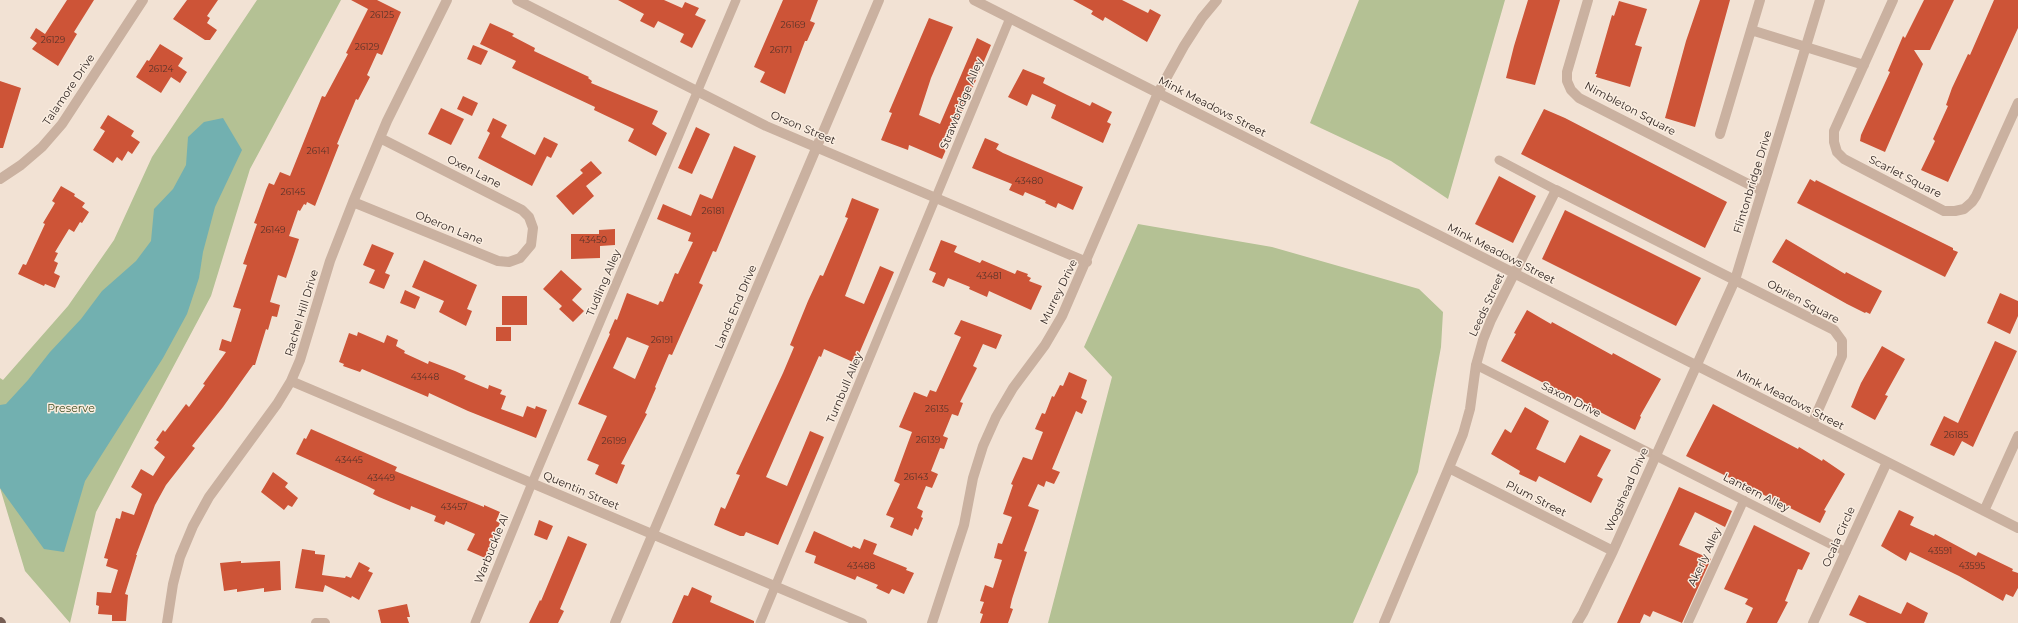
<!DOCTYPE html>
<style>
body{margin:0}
canvas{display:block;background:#f2e2d4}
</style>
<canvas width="2018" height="623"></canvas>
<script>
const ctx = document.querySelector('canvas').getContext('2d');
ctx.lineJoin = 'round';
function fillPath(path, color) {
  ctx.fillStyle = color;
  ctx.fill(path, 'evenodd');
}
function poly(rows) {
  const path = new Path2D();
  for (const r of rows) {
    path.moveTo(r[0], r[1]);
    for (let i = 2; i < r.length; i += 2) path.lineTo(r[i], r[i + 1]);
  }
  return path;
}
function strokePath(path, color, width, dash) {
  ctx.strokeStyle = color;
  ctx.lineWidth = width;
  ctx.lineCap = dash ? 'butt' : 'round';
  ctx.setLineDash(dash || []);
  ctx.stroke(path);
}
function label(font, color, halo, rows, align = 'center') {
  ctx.font = font + ' Montserrat,sans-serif';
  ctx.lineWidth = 3;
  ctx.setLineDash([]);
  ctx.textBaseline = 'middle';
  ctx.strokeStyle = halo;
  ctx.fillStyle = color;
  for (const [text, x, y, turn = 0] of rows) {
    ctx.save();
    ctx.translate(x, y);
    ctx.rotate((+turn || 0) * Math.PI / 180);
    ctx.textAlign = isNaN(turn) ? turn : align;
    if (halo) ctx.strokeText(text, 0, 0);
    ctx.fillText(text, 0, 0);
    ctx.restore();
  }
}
const green = poly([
 [257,0,341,0,250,169,211,296,96,512,70,623,25,571,0,488,0,378,3,380,68,306,114,240,152,157],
 [1359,0,1505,0,1448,199,1391,161,1310,123],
 [1138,224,1272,247,1419,289,1443,312,1441,347,1418,472,1353,623,1048,623,1112,377,1084,347]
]);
const water = poly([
 [223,118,242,150,215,207,203,252,199,278,187,314,163,358,85,481,64,552,44,549,0,488,0,405,6,404,28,380,50,352,81,319,102,291,136,261,151,241,154,209,173,189,186,165,188,137,204,122]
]);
const building = poly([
 [67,0,94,0,74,32,77,34,58,66,32,49,37,43,30,38,36,28,45,34],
 [187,0,218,0,207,16,210,18,207,23,217,30,210,40,205,40,173,19],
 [351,0,377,0,401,12,382,55,377,53,367,75,370,77,358,100,356,99,337,144,339,145,315,206,307,202,306,205,304,204,300,211,298,210,289,236,299,239,286,278,278,275,270,302,280,305,277,317,272,316,268,330,266,329,255,365,253,365,223,407,192,446,195,448,166,485,155,505,136,555,137,555,125,594,128,595,126,621,112,621,112,615,98,614,99,606,96,605,97,592,111,593,118,570,106,566,108,559,104,558,116,518,120,519,122,511,134,515,142,494,131,487,141,469,153,476,165,457,154,448,159,442,156,440,163,430,165,432,186,404,189,407,205,385,203,384,226,352,219,350,222,339,231,342,241,309,233,307,247,265,243,264,257,224,254,223,266,190,269,183,274,185,280,172,290,176,322,96,325,97,348,54,346,53,368,9],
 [618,0,664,0,682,8,685,2,699,8,695,15,706,20,692,48,680,42,684,34,658,21,654,28,640,21,644,14],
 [783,0,818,0,810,21,815,23,807,41,805,41,785,94,760,82,765,72,754,67],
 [1073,0,1122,0,1148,13,1150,9,1161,15,1147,42,1105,17,1103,21,1091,14,1093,11],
 [1528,0,1560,0,1535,85,1506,78,1514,46],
 [1700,0,1730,0,1695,127,1665,118,1686,41],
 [1924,0,1954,0,1930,50,1914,50,1923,64,1885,152,1860,141,1861,135,1890,72,1888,71,1903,36,1905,38],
 [1994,0,2018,0,2018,28,1948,182,1921,170,1935,141,1933,139,1948,106,1946,105,1952,88,1968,54,1970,55],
 [1619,1,1647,9,1635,45,1642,47,1630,87,1596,77,1597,74,1595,74,1612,15,1614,16],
 [929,18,953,27,931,78,919,115,940,124,977,38,991,45,942,159,909,145,908,150,881,140,892,113,889,112],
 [490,23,514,34,512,36,535,48,534,51,589,77,588,78,592,81,591,83,658,111,652,124,667,133,656,156,628,141,634,129,594,110,595,107,512,68,516,61,480,44],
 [160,44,183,58,178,66,187,72,180,83,171,77,161,93,136,77,147,60,149,61],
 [473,45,488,51,481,65,467,59],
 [1023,69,1045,78,1043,83,1067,95,1090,106,1092,102,1112,112,1107,122,1111,124,1103,143,1051,118,1056,105,1032,94,1027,106,1008,97],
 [0,81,21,88,3,148,0,148],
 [463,96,478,103,472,116,457,109],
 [441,108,464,119,451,145,428,134],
 [1544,109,1565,118,1727,202,1705,248,1521,154],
 [108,115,134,131,131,136,140,142,132,154,128,151,122,161,117,157,113,163,93,150,105,131,100,128],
 [493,118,507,125,501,137,535,155,544,137,558,144,551,158,547,156,532,186,478,158,490,133,487,131],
 [696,127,710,134,692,174,678,168],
 [985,138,999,144,996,149,1003,153,1083,187,1073,210,1058,203,1056,208,1045,203,1046,201,1025,192,1023,196,1009,190,1012,184,972,168],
 [734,146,756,156,716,252,713,251,699,283,703,285,672,355,669,354,655,387,656,388,645,413,647,414,621,464,625,465,617,484,595,474,599,465,587,460,607,416,578,404,610,334,609,333,615,319,617,320,627,293,658,305,660,301,663,302,675,273,678,274,693,242,688,241,691,233,657,219,663,204,691,216,700,194,712,199],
 [627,337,649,346,635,379,613,368],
 [591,161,602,173,586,186,594,196,573,215,556,196,583,173,580,170],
 [1499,176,1536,196,1513,243,1475,224],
 [1810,179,1815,182,1816,180,1848,196,1953,248,1953,250,1958,252,1945,277,1797,203],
 [61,186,75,194,74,196,85,203,82,207,89,212,82,223,80,222,74,232,69,229,55,252,58,253,54,261,58,263,54,273,60,276,55,288,45,284,44,286,18,274,23,264,26,265,45,224,43,223,55,203,52,201],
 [852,198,879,209,845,296,864,304,880,266,894,272,855,363,824,349,821,357,819,356,766,477,787,486,810,431,824,437,778,545,746,532,744,536,740,536,714,525,721,507,725,509,740,475,736,474,783,373,794,347,790,345,808,301,820,275,823,276,848,218,845,217],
 [1565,210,1701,278,1676,326,1542,259],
 [615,229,615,245,600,246,600,258,571,259,571,234,599,234,599,230],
 [1786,239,1845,274,1846,272,1882,291,1870,314,1866,312,1865,313,1847,304,1772,262],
 [941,240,957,246,954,252,980,263,982,260,1015,274,1017,270,1028,274,1027,276,1031,278,1029,281,1042,286,1031,310,989,291,987,297,969,289,970,287,948,278,944,287,932,282,936,273,929,270],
 [372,244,394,253,385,273,390,275,384,289,369,283,375,270,363,265],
 [424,260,477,285,467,309,472,311,466,326,439,312,444,301,412,287],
 [561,270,582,289,572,300,584,311,573,322,559,309,562,306,543,289],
 [405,290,420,297,415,309,400,303],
 [2000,293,2018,301,2018,316,2010,334,1987,323],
 [502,296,527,296,527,325,502,325],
 [1527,310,1551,324,1552,322,1612,355,1613,353,1661,379,1640,416,1641,417,1635,430,1501,361,1516,334,1514,333],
 [961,320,1002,335,996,349,983,344,973,366,977,368,960,402,963,403,958,416,952,414,943,436,948,438,944,449,940,448,931,471,938,474,932,488,926,486,917,508,923,511,921,517,923,518,918,530,915,528,912,536,890,527,894,518,886,515,900,484,894,481,912,432,899,427,914,392,927,397,930,390,936,392,961,337,954,334],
 [496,327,511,327,511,341,496,341],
 [358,332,384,343,387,335,398,340,396,346,405,351,404,353,428,364,429,361,455,371,466,376,464,379,488,389,489,385,502,390,500,394,506,396,501,409,523,417,527,406,535,409,536,406,547,410,536,438,468,411,429,393,428,397,362,369,360,372,343,366,344,364,339,362,349,333,357,336],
 [1995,341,2017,351,1973,447,1962,441,1954,456,1930,445,1944,416,1958,423],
 [1882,346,1905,359,1885,395,1888,396,1875,420,1851,407,1861,383],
 [1069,372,1087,380,1081,398,1087,401,1082,414,1076,411,1052,469,1060,472,1054,484,1046,481,1044,487,1038,484,1028,506,1039,510,1024,551,1027,552,1012,599,1010,608,1013,609,1008,623,980,623,983,614,980,613,984,602,980,601,985,585,993,588,1002,560,994,558,998,543,1002,544,1012,517,1003,514,1013,485,1011,484,1023,457,1032,460,1043,432,1035,429,1042,413,1045,414,1052,396,1054,397,1060,385,1063,386],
 [1713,404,1798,449,1799,447,1822,461,1823,459,1845,474,1824,510,1826,511,1820,523,1686,456],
 [1525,407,1549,421,1536,449,1565,463,1580,435,1611,450,1597,476,1603,479,1591,503,1539,476,1536,482,1519,474,1520,471,1491,454,1505,429,1511,433],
 [311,429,397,467,395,471,484,507,484,505,500,512,496,521,500,523,485,558,467,550,475,534,446,521,444,525,434,521,436,516,411,506,410,510,379,497,373,494,375,490,367,486,296,454,304,438,306,439],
 [273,472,288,483,285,487,298,498,292,507,288,505,284,510,261,492],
 [1679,487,1732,511,1725,527,1695,512,1679,545,1711,559,1682,623,1653,611,1650,617,1644,614,1640,623,1617,623],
 [1899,510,1914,517,1910,525,1934,536,1935,534,1976,556,1978,552,2013,569,2012,571,2018,573,2018,588,2013,597,2006,594,2003,601,1959,576,1910,552,1906,561,1881,546],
 [539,520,553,526,547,540,534,535],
 [1754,525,1810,553,1802,570,1798,569,1785,601,1788,602,1777,623,1746,623,1753,608,1745,604,1748,599,1724,589],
 [814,531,852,548,853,546,860,549,864,539,877,544,873,554,907,568,906,570,914,573,904,594,892,589,889,594,876,588,878,585,857,576,855,580,814,563,816,556,805,552],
 [568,536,587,544,560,609,564,611,558,623,529,623,540,600,541,601],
 [302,549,315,551,315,554,325,555,322,575,345,578,346,576,351,578,359,562,370,568,368,571,373,573,359,600,352,596,351,598,325,585,323,592,295,588],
 [241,561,241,563,280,561,281,590,264,592,264,588,237,592,237,589,224,591,220,563],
 [692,587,712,596,710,602,754,621,754,623,672,623,684,595,688,596],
 [1859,595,1901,614,1907,602,1928,613,1924,623,1867,623,1849,615],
 [407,604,410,617,407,617,409,623,381,623,378,610]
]);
const lane = poly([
 [1499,160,1556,190],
 [1476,365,1846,552],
 [475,623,532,483,736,0],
 [760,623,1010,18],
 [1688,623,1744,500]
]);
const street = poly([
 [517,0,766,126,1087,262],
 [974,0,2018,528],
 [1588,0,1567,72,1567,81,1571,90,1579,98,1762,191],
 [1893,0,1834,131,1834,142,1837,152,1844,159,1944,211,1955,211,1964,209,1972,202,1976,196,2018,103],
 [1751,30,1864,65],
 [1720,134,1760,0],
 [0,179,21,165,42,147,62,124,143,0],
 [353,202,498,261,509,262,520,258,531,245,533,228,529,217,522,210,380,138],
 [291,381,862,623],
 [1449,468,1613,551],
 [1984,511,2018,436],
 [167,623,173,584,180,557,193,526,209,497,277,404,291,381,300,360,330,261,353,202,387,121,447,0],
 [316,623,325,623],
 [615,623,879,0],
 [932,623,964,525,973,478,983,446,996,417,1013,388,1045,345,1062,316,1158,93,1184,46,1202,18,1217,0],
 [1384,623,1463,434,1470,409,1476,365,1483,340,1491,320,1556,190,1834,330,1842,341,1842,356,1812,424],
 [1577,623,1583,613,1613,551,1735,280,1820,0],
 [1813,623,1887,462]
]);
const primary = poly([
 [0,622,1,623]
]);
const numberNames = [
 ["26125",382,15],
 ["26169",793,25],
 ["26129",53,40],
 ["26129",367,47],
 ["26171",781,50],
 ["26124",161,69],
 ["26141",318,151],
 ["43480",1029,181],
 ["26145",293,192],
 ["26181",713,211],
 ["26149",273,230],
 ["43450",593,240],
 ["43481",989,276],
 ["26191",662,340],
 ["43448",425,377],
 ["26135",937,409],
 ["26185",1956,435],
 ["26139",928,440],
 ["26199",614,441],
 ["43445",349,460],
 ["26143",916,477],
 ["43449",381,478],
 ["43457",454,507],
 ["43591",1940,551],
 ["43488",861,566],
 ["43595",1972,566]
];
const streetNames = [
 ["Talamore Drive",69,90,-56],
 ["Strawbridge Alley",962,104,-68],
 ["Mink Meadows Street",1212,107,27],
 ["Nimbleton Square",1630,109,28],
 ["Orson Street",803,128,23],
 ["Oxen Lane",474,172,27],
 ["Scarlet Square",1905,177,27],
 ["Flintonbridge Drive",1753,182,-73],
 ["Oberon Lane",449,228,22],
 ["Mink Meadows Street",1501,254,27],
 ["Tudling Alley",604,283,-67],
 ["Murrey Drive",1059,292,-64],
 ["Obrien Square",1803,302,28],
 ["Leeds Street",1487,305,-65],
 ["Lands End Drive",736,307,-67],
 ["Rachel Hill Drive",302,313,-73],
 ["Turnbull Alley",845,388,-67],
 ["Saxon Drive",1571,400,27],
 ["Mink Meadows Street",1790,400,27],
 ["Wogshead Drive",1627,490,-66],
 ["Quentin Street",581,491,23],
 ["Lantern Alley",1756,493,27],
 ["Plum Street",1536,499,27],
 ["Ocala Circle",1839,537,-66],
 ["Warbuckle Al",492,549,-68],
 ["Akerly Alley",1705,557,-65]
];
const parkNames = [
 ["Preserve",71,409]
];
fillPath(green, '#b4c194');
fillPath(water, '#72b0b0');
fillPath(building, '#cd5437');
strokePath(lane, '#cab1a0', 9);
strokePath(street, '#cab1a0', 10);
strokePath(primary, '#765e54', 10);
label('9px', '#5a3329', null, numberNames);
label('11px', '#332824', '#faede0', streetNames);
label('11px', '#445226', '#faede0', parkNames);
</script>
